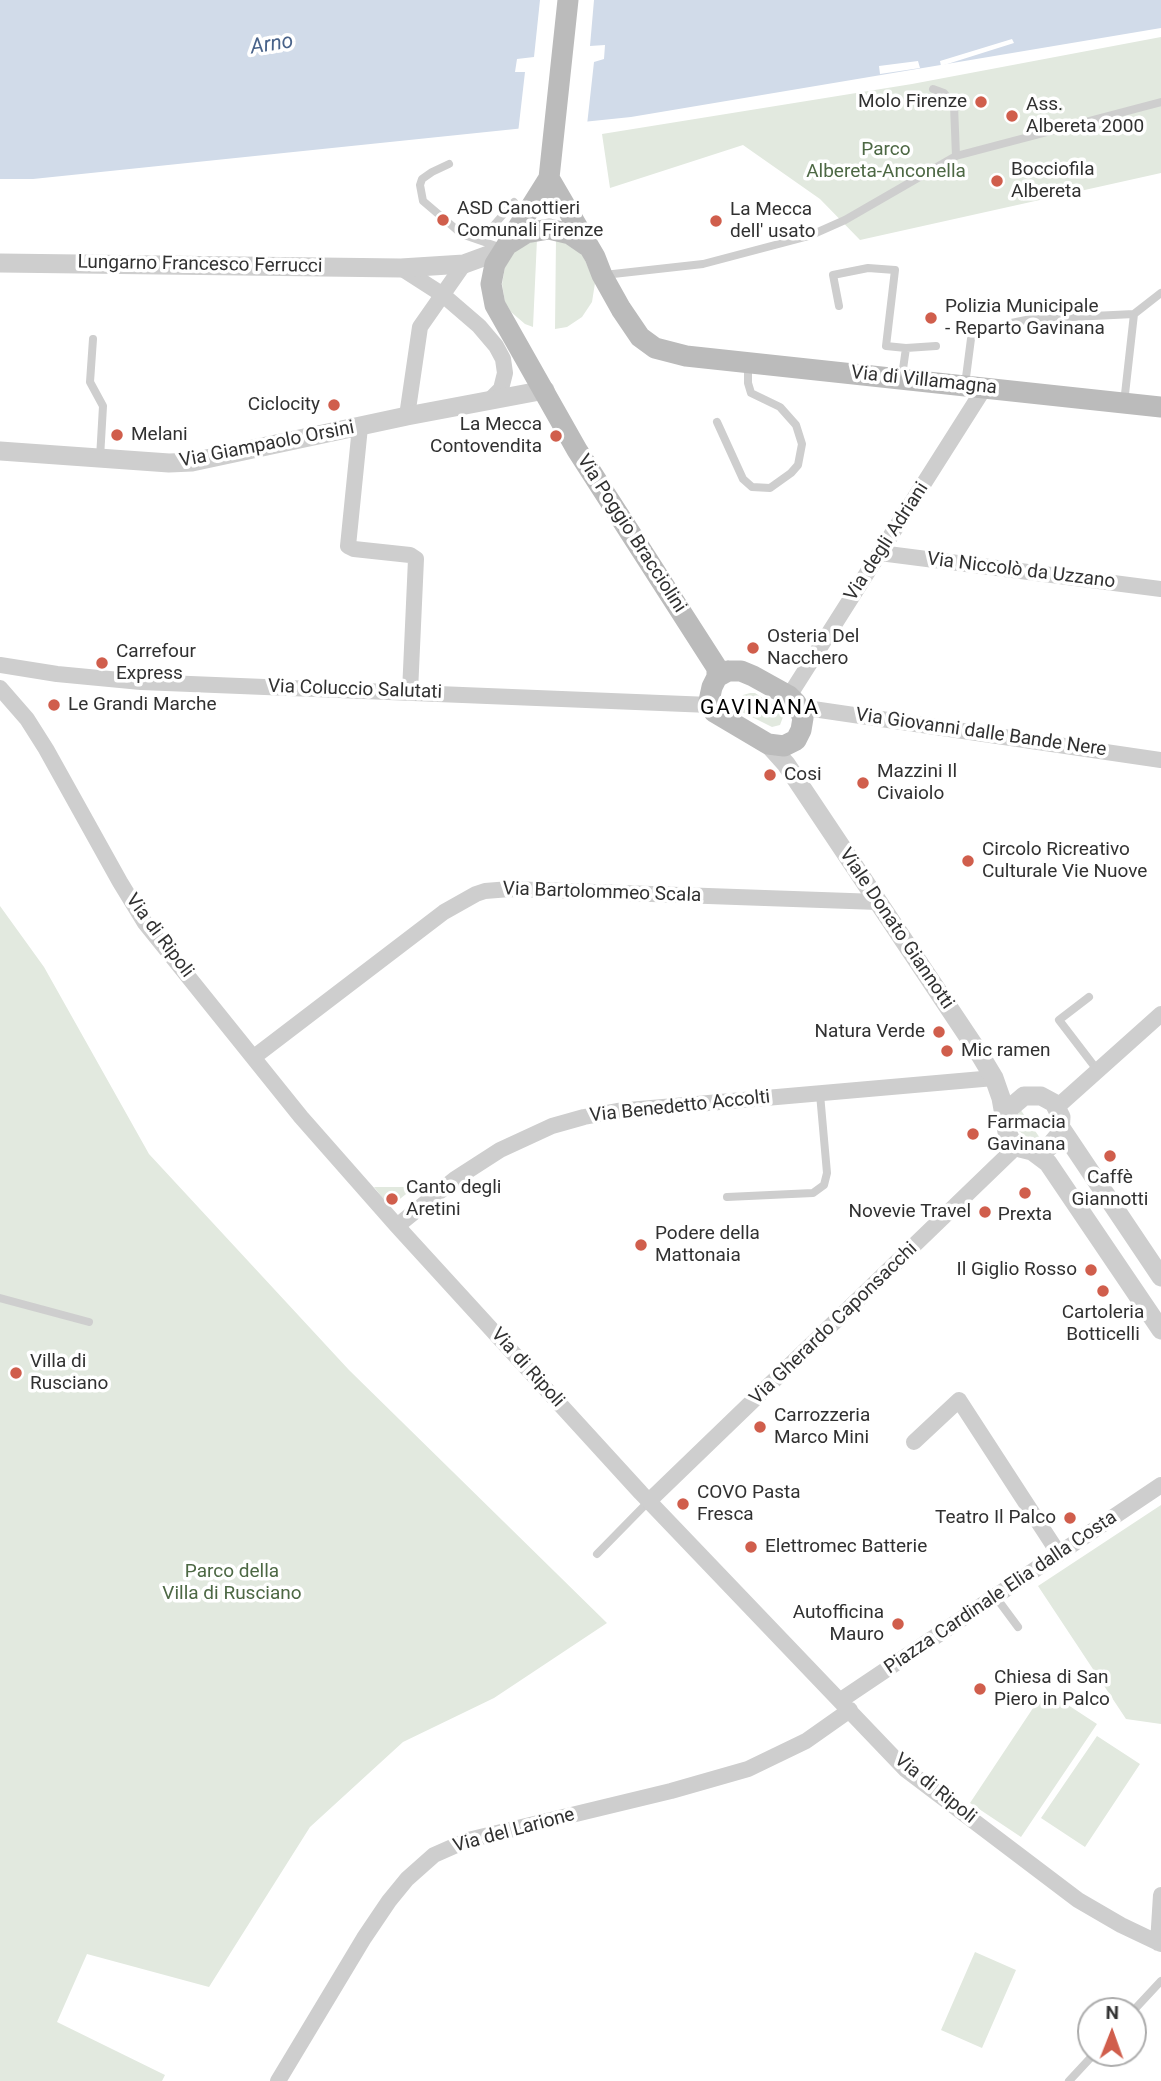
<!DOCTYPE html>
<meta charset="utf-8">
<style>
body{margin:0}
#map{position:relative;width:1161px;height:2081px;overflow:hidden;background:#fff;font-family:Roboto,sans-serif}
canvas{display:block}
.north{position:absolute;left:1077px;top:1997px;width:70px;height:70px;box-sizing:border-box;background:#fff;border:2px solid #adadad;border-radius:50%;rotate:1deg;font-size:19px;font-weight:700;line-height:28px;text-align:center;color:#313131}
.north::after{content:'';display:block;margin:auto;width:24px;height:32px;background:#d05e4c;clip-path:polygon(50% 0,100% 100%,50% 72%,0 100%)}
</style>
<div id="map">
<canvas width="1161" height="2081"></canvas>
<div class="north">N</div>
</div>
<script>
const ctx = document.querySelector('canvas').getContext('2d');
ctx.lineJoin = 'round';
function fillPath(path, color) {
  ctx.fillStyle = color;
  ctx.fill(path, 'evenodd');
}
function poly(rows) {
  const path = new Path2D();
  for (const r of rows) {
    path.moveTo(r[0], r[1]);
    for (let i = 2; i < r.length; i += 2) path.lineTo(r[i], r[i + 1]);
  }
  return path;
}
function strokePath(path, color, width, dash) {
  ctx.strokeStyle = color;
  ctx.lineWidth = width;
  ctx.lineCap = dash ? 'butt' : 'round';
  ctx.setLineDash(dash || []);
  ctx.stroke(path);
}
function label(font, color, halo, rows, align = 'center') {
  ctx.font = font + ' Roboto,sans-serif';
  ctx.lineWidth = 7;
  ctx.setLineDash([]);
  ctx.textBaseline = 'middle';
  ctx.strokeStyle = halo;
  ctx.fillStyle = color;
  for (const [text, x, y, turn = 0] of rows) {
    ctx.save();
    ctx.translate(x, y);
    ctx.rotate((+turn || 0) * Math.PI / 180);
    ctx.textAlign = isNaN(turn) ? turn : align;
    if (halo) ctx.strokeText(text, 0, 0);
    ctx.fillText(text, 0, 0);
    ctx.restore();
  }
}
const green = poly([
 [1161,37,1161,173,860,240,820,199,743,145,610,188,602,134,912,84],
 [556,238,581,251,595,283,592,302,582,317,567,327,555,329],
 [537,239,533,327,525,324,511,312,505,302,502,284,505,267,515,251],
 [750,693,755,693,781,710,783,717,780,725,772,727,742,712,740,708,741,699,743,695],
 [0,906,44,967,149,1154,349,1370,607,1623,494,1698,403,1742,310,1827,209,1987,87,1954,57,2022,165,2075,162,2081,0,2081],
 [1020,1109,1040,1138,1028,1138,1019,1131,1016,1120],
 [374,1187,405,1187,411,1190,390,1207],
 [1161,1505,1161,1724,1126,1719,1038,1586],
 [1045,1690,1097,1724,1021,1837,970,1803],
 [1097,1736,1140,1764,1085,1847,1041,1818],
 [975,1952,1016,1970,982,2048,941,2030]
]);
const water = poly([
 [0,0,1161,0,1161,28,631,117,33,179,0,179]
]);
const pier = poly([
 [540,0,594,0,590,46,605,45,604,59,594,62,587,125,518,133,525,72,515,72,517,59,534,57],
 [1012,39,1014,43,941,66,940,61],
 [918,61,920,68,880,74,879,66]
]);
const service = poly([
 [933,89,944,93,954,105,956,156],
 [449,164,432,172,422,179,420,185,423,201,457,230,467,236,499,247],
 [481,240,514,202],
 [604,275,703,264,809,236,845,220,956,156,1161,102],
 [839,306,833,275,868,268,895,270,886,346,906,348,902,376],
 [93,339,90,382,103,406,100,458],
 [906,348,936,346],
 [965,385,972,331,1031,319,1134,314],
 [1124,403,1134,314,1161,293],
 [717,422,743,479,752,487,770,488,791,473,798,465,802,444,796,425,780,407,751,393,748,383,748,363],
 [1089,997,1059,1020,1098,1071],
 [727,1197,813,1193,824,1185,827,1173,820,1094],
 [0,1298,89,1322],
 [597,1554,649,1501],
 [995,1596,1018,1627],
 [1133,2011,1161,1981],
 [1069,2081,1095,2053]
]);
const minor = poly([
 [401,268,443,295,479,326,496,346,503,359,505,373,501,389,489,401],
 [407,416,420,327,464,264],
 [360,427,348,546,354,549,410,555,416,559,410,692],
 [880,553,1161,589],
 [0,665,57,674,141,682,710,705],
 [0,688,27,719,46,749,120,882,145,923,301,1117,397,1226,641,1493,905,1769,1078,1900,1121,1925,1161,1944],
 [789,696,985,387],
 [801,713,813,709,1161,760],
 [254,1057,444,912,476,894,485,891,510,889,878,902],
 [1057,1107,1161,1014],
 [397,1226,455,1179,500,1150,552,1126,584,1117,617,1111,994,1078],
 [914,1442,959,1400,1059,1554],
 [649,1501,1017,1146],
 [841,1700,1161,1485],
 [1158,1943,1161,1895],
 [278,2081,364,1938,389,1901,407,1879,434,1855,468,1840,671,1791,748,1769,806,1741,850,1710]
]);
const tertiary = poly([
 [0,263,401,268,464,264,505,249],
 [0,451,169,463,192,462,407,416,545,390],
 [768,744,786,764,979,1053,994,1078,1001,1098,1007,1132,1011,1140,1020,1148,1032,1151,1048,1163,1161,1330],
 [1005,1123,1010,1108,1024,1096,1041,1096,1054,1103,1061,1117,1060,1134,1049,1147,1032,1151],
 [1061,1128,1161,1277]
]);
const secondary = poly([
 [549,178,568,0],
 [510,243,526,233,549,229,570,234,586,245],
 [728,671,741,671,753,676,789,696,796,703,803,718,801,730,796,740,784,746,768,744,714,712,709,701,712,687,717,677,728,671],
 [717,677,717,668,577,450,495,305,491,284,495,264,549,178,595,257,602,275,621,309,640,337,655,348,686,356,1161,407]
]);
const markers = [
 [981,102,7,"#d05e4c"],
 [1012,116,7,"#d05e4c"],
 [997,181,7,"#d05e4c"],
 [443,220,7,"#d05e4c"],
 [716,221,7,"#d05e4c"],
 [931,318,7,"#d05e4c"],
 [334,405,7,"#d05e4c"],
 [117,435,7,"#d05e4c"],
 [556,436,7,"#d05e4c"],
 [753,648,7,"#d05e4c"],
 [102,663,7,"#d05e4c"],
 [54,705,7,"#d05e4c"],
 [770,775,7,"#d05e4c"],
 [863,783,7,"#d05e4c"],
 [968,861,7,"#d05e4c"],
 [939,1032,7,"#d05e4c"],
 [947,1051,7,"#d05e4c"],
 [973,1134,7,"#d05e4c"],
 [1110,1156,7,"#d05e4c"],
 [1025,1193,7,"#d05e4c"],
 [392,1199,7,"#d05e4c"],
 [985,1212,7,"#d05e4c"],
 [641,1245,7,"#d05e4c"],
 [1091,1270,7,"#d05e4c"],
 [1103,1291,7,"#d05e4c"],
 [16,1373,7,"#d05e4c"],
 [760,1427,7,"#d05e4c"],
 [683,1504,7,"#d05e4c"],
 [1070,1518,7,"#d05e4c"],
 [751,1547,7,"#d05e4c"],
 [898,1624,7,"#d05e4c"],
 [980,1689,7,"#d05e4c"]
];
const poiNames = [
 ["Molo Firenze",967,102,"right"],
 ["Ass.",1026,105],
 ["Albereta 2000",1026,127],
 ["Bocciofila",1011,170],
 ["Albereta",1011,192],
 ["ASD Canottieri",457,209],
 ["Comunali Firenze",457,231],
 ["La Mecca",730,210],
 ["dell' usato",730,232],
 ["Polizia Municipale",945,307],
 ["- Reparto Gavinana",945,329],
 ["Ciclocity",320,405,"right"],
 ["La Mecca",542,425,"right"],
 ["Contovendita",542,447,"right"],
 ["Melani",131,435],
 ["Osteria Del",767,637],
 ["Nacchero",767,659],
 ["Carrefour",116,652],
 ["Express",116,674],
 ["Le Grandi Marche",68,705],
 ["Mazzini Il",877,772],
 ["Civaiolo",877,794],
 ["Cosi",784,775],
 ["Circolo Ricreativo",982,850],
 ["Culturale Vie Nuove",982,872],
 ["Natura Verde",925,1032,"right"],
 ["Mic ramen",961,1051],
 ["Farmacia",987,1123],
 ["Gavinana",987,1145],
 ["Caffè",1110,1178,"center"],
 ["Giannotti",1110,1200,"center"],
 ["Canto degli",406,1188],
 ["Aretini",406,1210],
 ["Novevie Travel",971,1212,"right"],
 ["Prexta",1025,1215,"center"],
 ["Podere della",655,1234],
 ["Mattonaia",655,1256],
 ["Il Giglio Rosso",1077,1270,"right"],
 ["Cartoleria",1103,1313,"center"],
 ["Botticelli",1103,1335,"center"],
 ["Villa di",30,1362],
 ["Rusciano",30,1384],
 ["Carrozzeria",774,1416],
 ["Marco Mini",774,1438],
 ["COVO Pasta",697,1493],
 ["Fresca",697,1515],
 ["Teatro Il Palco",1056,1518,"right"],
 ["Elettromec Batterie",765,1547],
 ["Autofficina",884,1613,"right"],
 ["Mauro",884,1635,"right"],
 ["Chiesa di San",994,1678],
 ["Piero in Palco",994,1700]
];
const parkNames = [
 ["Parco",886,150],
 ["Albereta-Anconella",886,172],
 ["Parco della",232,1572],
 ["Villa di Rusciano",232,1594]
];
const streetNames = [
 ["Lungarno Francesco Ferrucci",200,265,1],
 ["Via di Villamagna",924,381,6],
 ["Via Giampaolo Orsini",267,445,-11],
 ["Via Poggio Bracciolini",631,534,57],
 ["Via degli Adriani",887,542,-57],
 ["Via Niccolò da Uzzano",1021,571,7],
 ["Via Coluccio Salutati",355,690,2],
 ["Via Giovanni dalle Bande Nere",981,733,8],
 ["Via Bartolommeo Scala",602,893,2],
 ["Viale Donato Giannotti",896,929,56],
 ["Via di Ripoli",159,936,53],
 ["Via Benedetto Accolti",680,1107,-6],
 ["Via Gherardo Caponsacchi",834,1324,-44],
 ["Via di Ripoli",527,1368,48],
 ["Piazza Cardinale Elia dalla Costa",1001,1593,-34],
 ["Via di Ripoli",935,1789,39],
 ["Via del Larione",514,1831,-15]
];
const waterNames = [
 ["Arno",272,45,-9]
];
const neighbourhoodNames = [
 ["GAVINANA",760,709]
];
fillPath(green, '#e2e9df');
fillPath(water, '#d1dbe9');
fillPath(pier, '#fff');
strokePath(service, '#cecece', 8);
strokePath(minor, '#cecece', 16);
strokePath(tertiary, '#cecece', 19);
strokePath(secondary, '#bbb', 21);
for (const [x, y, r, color] of markers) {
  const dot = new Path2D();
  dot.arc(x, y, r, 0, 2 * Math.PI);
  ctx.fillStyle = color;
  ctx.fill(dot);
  strokePath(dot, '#fff', 2.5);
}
label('19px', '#313131', '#fff', poiNames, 'left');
label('19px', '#4d6844', '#fff', parkNames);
label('19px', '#313131', '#fff', streetNames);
label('italic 21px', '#49638a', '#fff', waterNames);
ctx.letterSpacing = '2px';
label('21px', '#000', '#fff', neighbourhoodNames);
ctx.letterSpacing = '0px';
</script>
